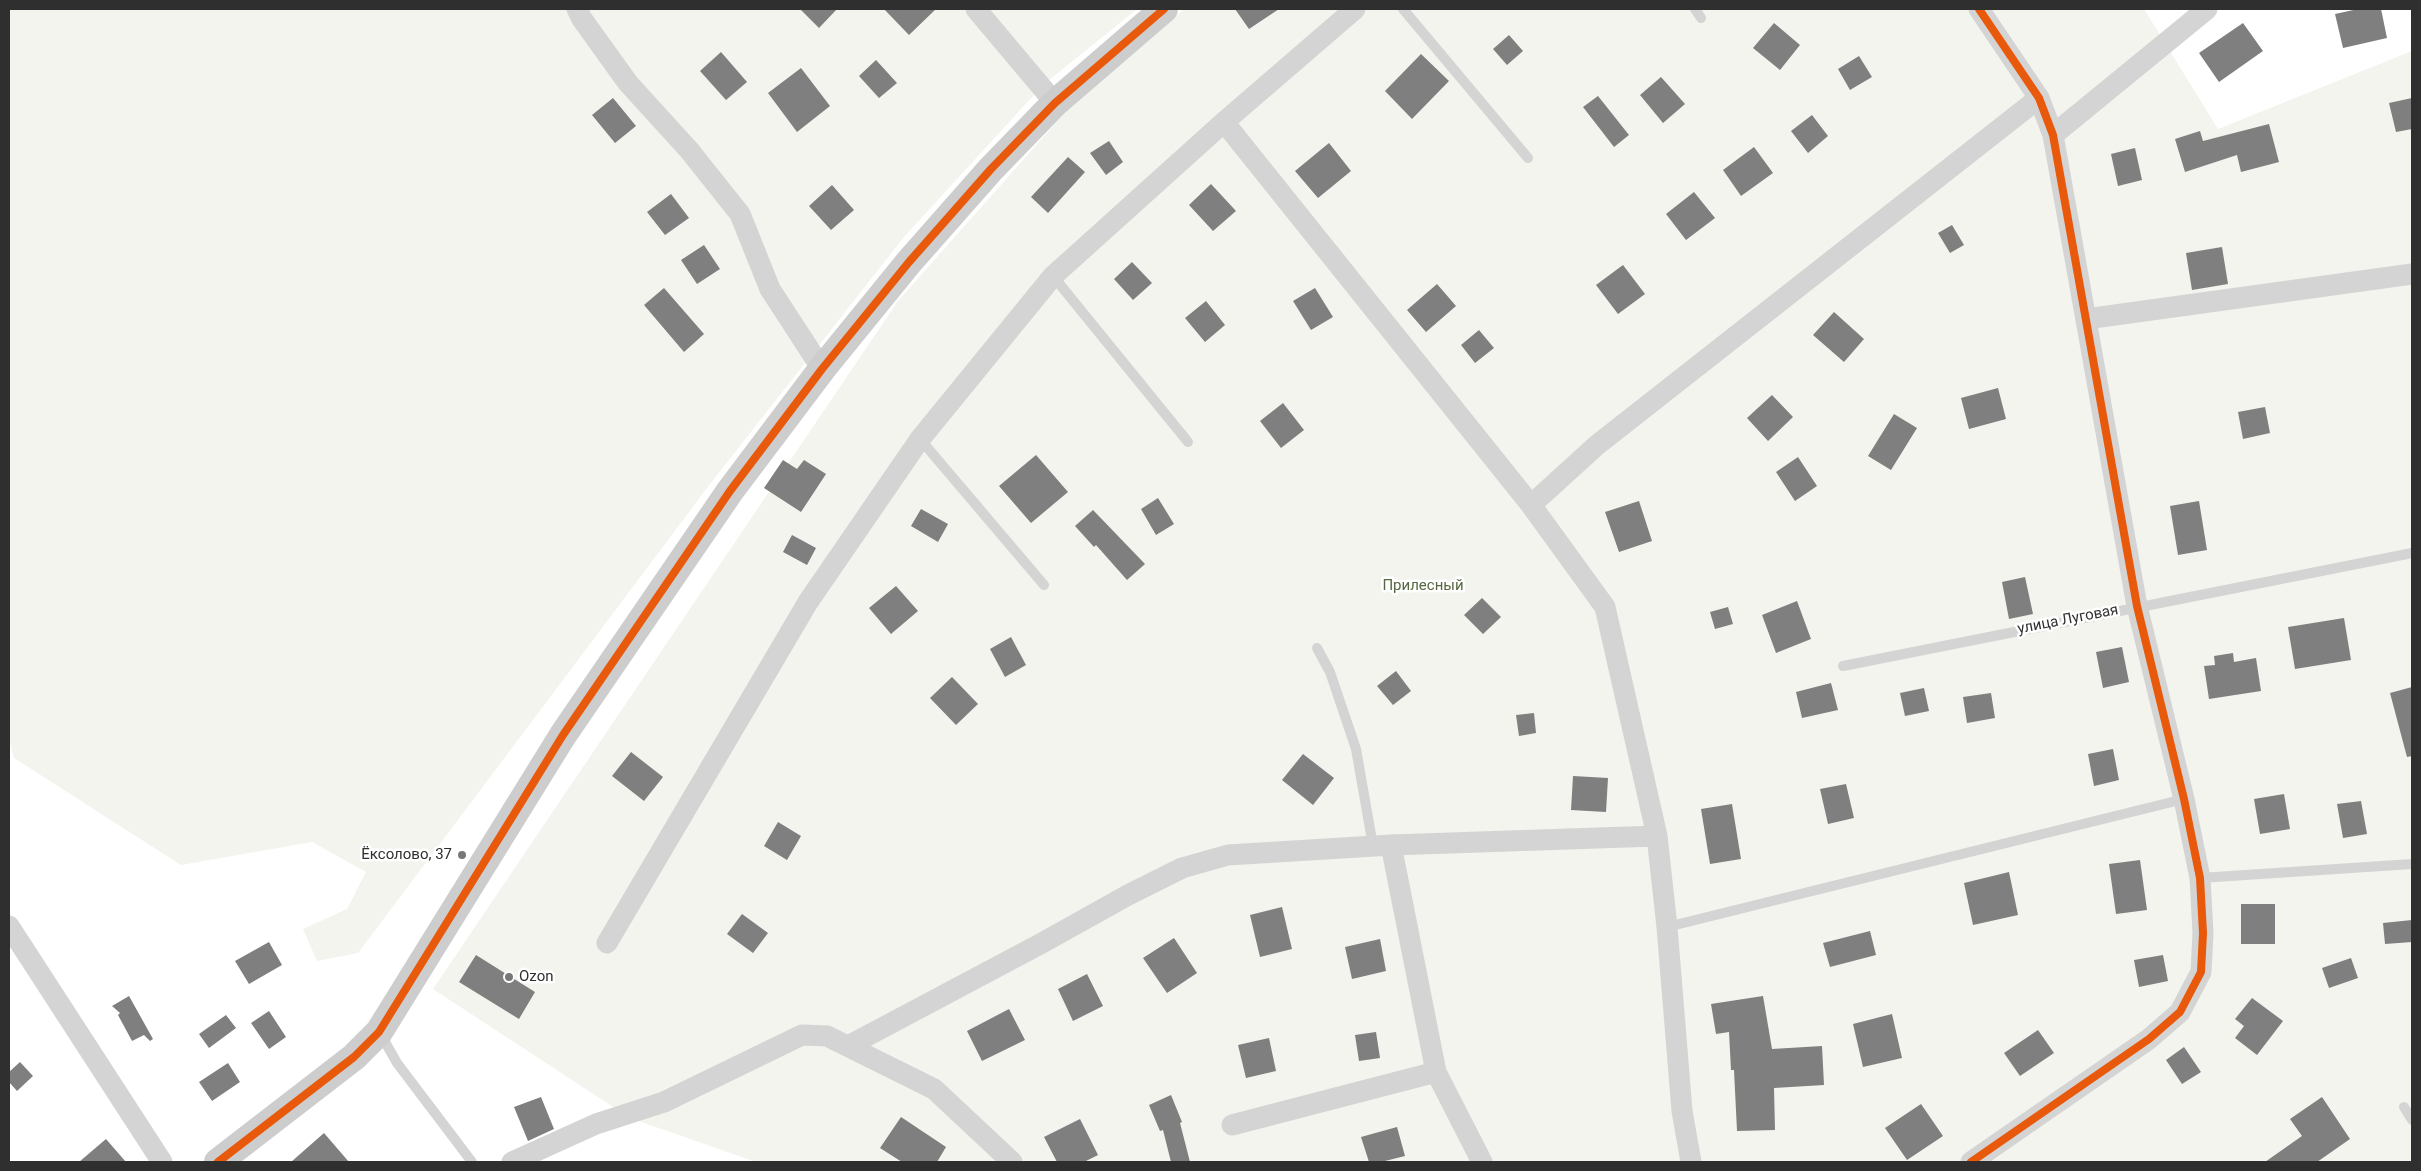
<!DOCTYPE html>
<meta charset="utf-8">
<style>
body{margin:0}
#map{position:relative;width:2421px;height:1171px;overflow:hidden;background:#fff;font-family:Roboto,sans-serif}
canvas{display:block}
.frame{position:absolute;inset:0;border:10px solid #2f2f2f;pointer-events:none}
</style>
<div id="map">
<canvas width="2421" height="1171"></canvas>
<div class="frame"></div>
</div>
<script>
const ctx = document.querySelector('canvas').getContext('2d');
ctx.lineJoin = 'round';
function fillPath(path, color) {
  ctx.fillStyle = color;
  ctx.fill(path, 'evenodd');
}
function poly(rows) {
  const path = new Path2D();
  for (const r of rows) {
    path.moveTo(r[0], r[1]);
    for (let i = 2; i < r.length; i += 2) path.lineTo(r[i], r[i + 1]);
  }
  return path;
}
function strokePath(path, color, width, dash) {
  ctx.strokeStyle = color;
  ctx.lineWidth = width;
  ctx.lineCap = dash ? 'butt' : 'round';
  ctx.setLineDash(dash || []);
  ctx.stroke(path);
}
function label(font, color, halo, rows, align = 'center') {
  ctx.font = font + ' Roboto,sans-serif';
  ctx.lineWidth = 5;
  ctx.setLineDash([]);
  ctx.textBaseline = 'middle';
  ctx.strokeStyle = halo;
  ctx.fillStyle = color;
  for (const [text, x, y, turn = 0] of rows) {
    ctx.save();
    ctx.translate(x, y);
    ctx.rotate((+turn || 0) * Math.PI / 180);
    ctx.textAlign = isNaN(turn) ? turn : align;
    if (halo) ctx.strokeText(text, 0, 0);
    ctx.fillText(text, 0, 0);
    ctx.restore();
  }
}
const green = poly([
 [9,9,1137,9,1043,85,904,237,710,484,358,953,317,961,303,929,347,909,366,872,312,842,181,865,14,758,9,739],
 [1184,9,2144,9,2218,129,2412,51,2412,1162,756,1162,630,1118,433,989,898,301,1070,107]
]);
const building = poly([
 [800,9,837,9,819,28],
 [884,9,936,9,909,35],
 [1235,9,1279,9,1249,29],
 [2358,9,2381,9,2387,38,2343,48,2335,14],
 [1774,23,1800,45,1780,70,1753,48],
 [2243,23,2263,51,2219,82,2199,53],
 [1509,35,1523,51,1507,65,1493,49],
 [721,52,747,82,726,100,700,71],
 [1421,54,1449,81,1412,119,1385,91],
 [1859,56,1872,77,1850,90,1838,69],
 [876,60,897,83,879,98,859,76],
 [801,68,830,106,797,132,768,93],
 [1661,77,1685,104,1663,123,1640,95],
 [1598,96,1629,135,1614,147,1583,107],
 [613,98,636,126,615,143,592,115],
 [2412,98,2412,129,2396,132,2389,103],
 [1812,115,1828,136,1808,153,1791,131],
 [2269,124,2279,162,2241,172,2237,155,2185,172,2175,139,2200,131,2203,141],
 [1109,141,1123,162,1106,175,1090,153],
 [1329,143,1351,171,1318,198,1295,171],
 [1754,147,1773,173,1741,196,1723,170],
 [2135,148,2142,180,2118,186,2111,154],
 [1068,157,1085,172,1048,213,1031,197],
 [1211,184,1236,211,1213,231,1189,205],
 [832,185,854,210,831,230,809,206],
 [1694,192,1715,218,1686,240,1666,214],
 [671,194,689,218,665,235,647,212],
 [1952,225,1964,245,1950,253,1938,233],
 [704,245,720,269,697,284,681,260],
 [2222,247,2228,284,2192,290,2186,253],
 [1132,262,1152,283,1133,300,1114,279],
 [1623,265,1645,294,1618,314,1596,285],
 [1437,284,1456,306,1426,332,1407,310],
 [664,288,704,334,684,352,644,305],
 [1315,288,1333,317,1311,330,1293,301],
 [1206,301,1225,325,1205,342,1185,318],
 [1834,312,1864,339,1844,362,1813,335],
 [1479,330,1494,348,1475,363,1461,345],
 [1998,388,2006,419,1969,429,1961,398],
 [1772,395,1793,417,1768,441,1747,418],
 [1283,403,1304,430,1281,448,1260,421],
 [2265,407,2270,433,2243,439,2238,412],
 [1894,414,1917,428,1891,470,1868,456],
 [1036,455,1068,492,1031,523,999,486],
 [1798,457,1817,486,1795,501,1776,472],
 [783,460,797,469,804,460,826,474,801,512,764,488],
 [1158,498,1174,524,1156,535,1141,509],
 [1639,501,1652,541,1619,552,1605,512],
 [2199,501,2207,550,2178,555,2170,506],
 [921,509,948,524,938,542,911,526],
 [1093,510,1145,564,1127,580,1096,545,1094,547,1075,526],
 [792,535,816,548,807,565,783,552],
 [2025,577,2033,614,2009,619,2002,582],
 [896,586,918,611,891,634,869,608],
 [1482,598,1501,617,1483,634,1464,615],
 [1797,601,1811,639,1776,653,1762,615],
 [1728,607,1733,624,1715,629,1710,612],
 [2344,618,2351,660,2295,669,2288,627],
 [1011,637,1026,665,1005,677,990,649],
 [2122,647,2129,682,2103,688,2096,652],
 [2233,653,2234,662,2256,658,2261,691,2209,699,2204,666,2215,665,2214,656],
 [1396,671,1411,691,1393,705,1377,686],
 [952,677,978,704,956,725,930,698],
 [1831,683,1838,710,1802,718,1796,692],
 [2412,687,2412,756,2407,757,2390,693],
 [1924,688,1929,711,1905,716,1900,693],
 [1991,693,1995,718,1967,723,1963,697],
 [1534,713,1536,733,1519,736,1516,715],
 [2113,749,2119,780,2094,786,2088,754],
 [631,752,663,777,644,801,612,776],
 [1303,754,1334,778,1313,805,1282,780],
 [1573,776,1608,778,1606,812,1571,810],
 [1846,784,1854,818,1828,824,1820,789],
 [2284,794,2290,829,2260,834,2254,799],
 [2361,801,2367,834,2343,838,2337,804],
 [1732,804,1741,859,1710,864,1701,809],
 [778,822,801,836,787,860,764,846],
 [2140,860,2147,910,2116,914,2109,864],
 [2009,872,2018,915,1973,925,1964,883],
 [2241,904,2275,904,2275,944,2241,944],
 [1282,907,1292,949,1260,957,1250,915],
 [742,914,768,933,753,953,727,934],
 [2412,920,2412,942,2385,944,2383,923],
 [1870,931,1876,955,1830,967,1823,943],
 [1174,938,1197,973,1167,993,1143,958],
 [1380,939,1386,971,1352,979,1345,947],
 [269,942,282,965,249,984,235,961],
 [476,955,535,992,519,1019,459,982],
 [2163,955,2168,981,2139,987,2134,960],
 [2351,958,2358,978,2329,988,2322,968],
 [1087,974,1103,1006,1073,1021,1058,989],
 [129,996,153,1039,150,1041,144,1035,132,1041,118,1015,120,1013,112,1006],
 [1763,996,1772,1049,1822,1046,1824,1085,1774,1088,1775,1130,1737,1131,1734,1070,1731,1070,1729,1032,1716,1034,1711,1004],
 [2252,998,2283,1021,2257,1055,2235,1038,2244,1026,2235,1019],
 [1009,1009,1025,1040,982,1061,967,1031],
 [269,1011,286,1037,269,1049,251,1023],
 [1892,1014,1902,1058,1863,1067,1853,1024],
 [226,1015,236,1028,209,1048,199,1034],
 [2038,1030,2054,1053,2020,1076,2004,1053],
 [1376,1032,1380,1058,1359,1061,1355,1035],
 [1269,1038,1276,1071,1246,1078,1238,1045],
 [2184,1047,2201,1072,2182,1084,2166,1060],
 [20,1062,33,1076,17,1091,9,1082,9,1072],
 [228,1063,240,1082,212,1101,199,1082],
 [1171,1095,1182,1122,1180,1123,1190,1162,1171,1162,1163,1130,1160,1131,1149,1105],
 [541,1097,554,1129,528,1141,514,1107],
 [2322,1097,2350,1139,2317,1162,2265,1162,2302,1136,2290,1119],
 [1921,1104,1943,1136,1907,1160,1885,1128],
 [901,1117,946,1147,937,1162,902,1162,880,1148],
 [1080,1119,1098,1155,1084,1162,1057,1162,1044,1137],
 [1397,1127,1405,1156,1381,1162,1369,1162,1361,1137],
 [324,1133,349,1162,291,1162],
 [106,1139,126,1162,79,1162]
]);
const lane = poly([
 [1403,9,1528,158],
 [1695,9,1701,18],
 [1053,276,1188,442],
 [920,439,1044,585],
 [1317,648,1330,672,1356,749,1373,846],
 [1843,666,2412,553],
 [2200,878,2412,864],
 [1667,927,2184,799],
 [380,1033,397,1063,472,1162],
 [2404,1107,2412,1120]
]);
const street = poly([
 [577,9,582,19,628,83,689,150,740,214,770,289,822,369],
 [976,9,1055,103],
 [1224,122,1531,505,1605,607,1657,836,1667,927,1682,1111,1691,1162],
 [2053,135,2207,9],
 [2086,319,2412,274],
 [1531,505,1597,445,2039,98],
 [1391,845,1436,1072,1482,1162],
 [9,926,162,1162],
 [607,943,808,602,920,439,1053,276,1224,122,1355,9],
 [850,1045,1042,943,1128,895,1182,868,1228,855,1391,845,1657,836],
 [1232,1125,1436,1072],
 [512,1162,596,1124,664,1102,802,1035,827,1036,934,1089,1012,1162],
 [1971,1162,2149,1039,2180,1012,2201,972,2203,933,2200,878,2184,799,2137,606,2053,135,2039,98,1979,9]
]);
const secondary = poly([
 [218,1162,354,1057,379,1032,563,735,730,491,822,369,909,262,991,169,1055,103,1164,9]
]);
const cycleway = poly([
 [218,1162,354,1057,379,1032,563,735,730,491,822,369,909,262,991,169,1055,103,1164,9],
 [1971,1162,2149,1039,2180,1012,2201,972,2203,933,2200,878,2184,799,2137,606,2053,135,2039,98,1979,9]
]);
const markers = [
 [462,855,5,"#787878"],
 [509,977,5,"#787878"]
];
const parkNames = [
 ["Прилесный",1423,586]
];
const streetNames = [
 ["улица Луговая",2068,620,-11]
];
const poiNames = [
 ["Ёксолово, 37",452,855],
 ["Ozon",519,977,"left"]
];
fillPath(green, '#f2f4ed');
fillPath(building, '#7f7f7f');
strokePath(lane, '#d4d4d4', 10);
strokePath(street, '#d4d4d4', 21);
strokePath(secondary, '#cdcdcd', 28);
strokePath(cycleway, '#e8590c', 8);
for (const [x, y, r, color] of markers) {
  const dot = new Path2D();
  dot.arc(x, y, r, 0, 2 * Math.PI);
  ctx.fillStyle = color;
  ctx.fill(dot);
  strokePath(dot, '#fff', 2);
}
label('15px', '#576741', '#fff', parkNames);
label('15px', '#2f2f2f', '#fff', streetNames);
label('15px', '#2f2f2f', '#fff', poiNames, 'right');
</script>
